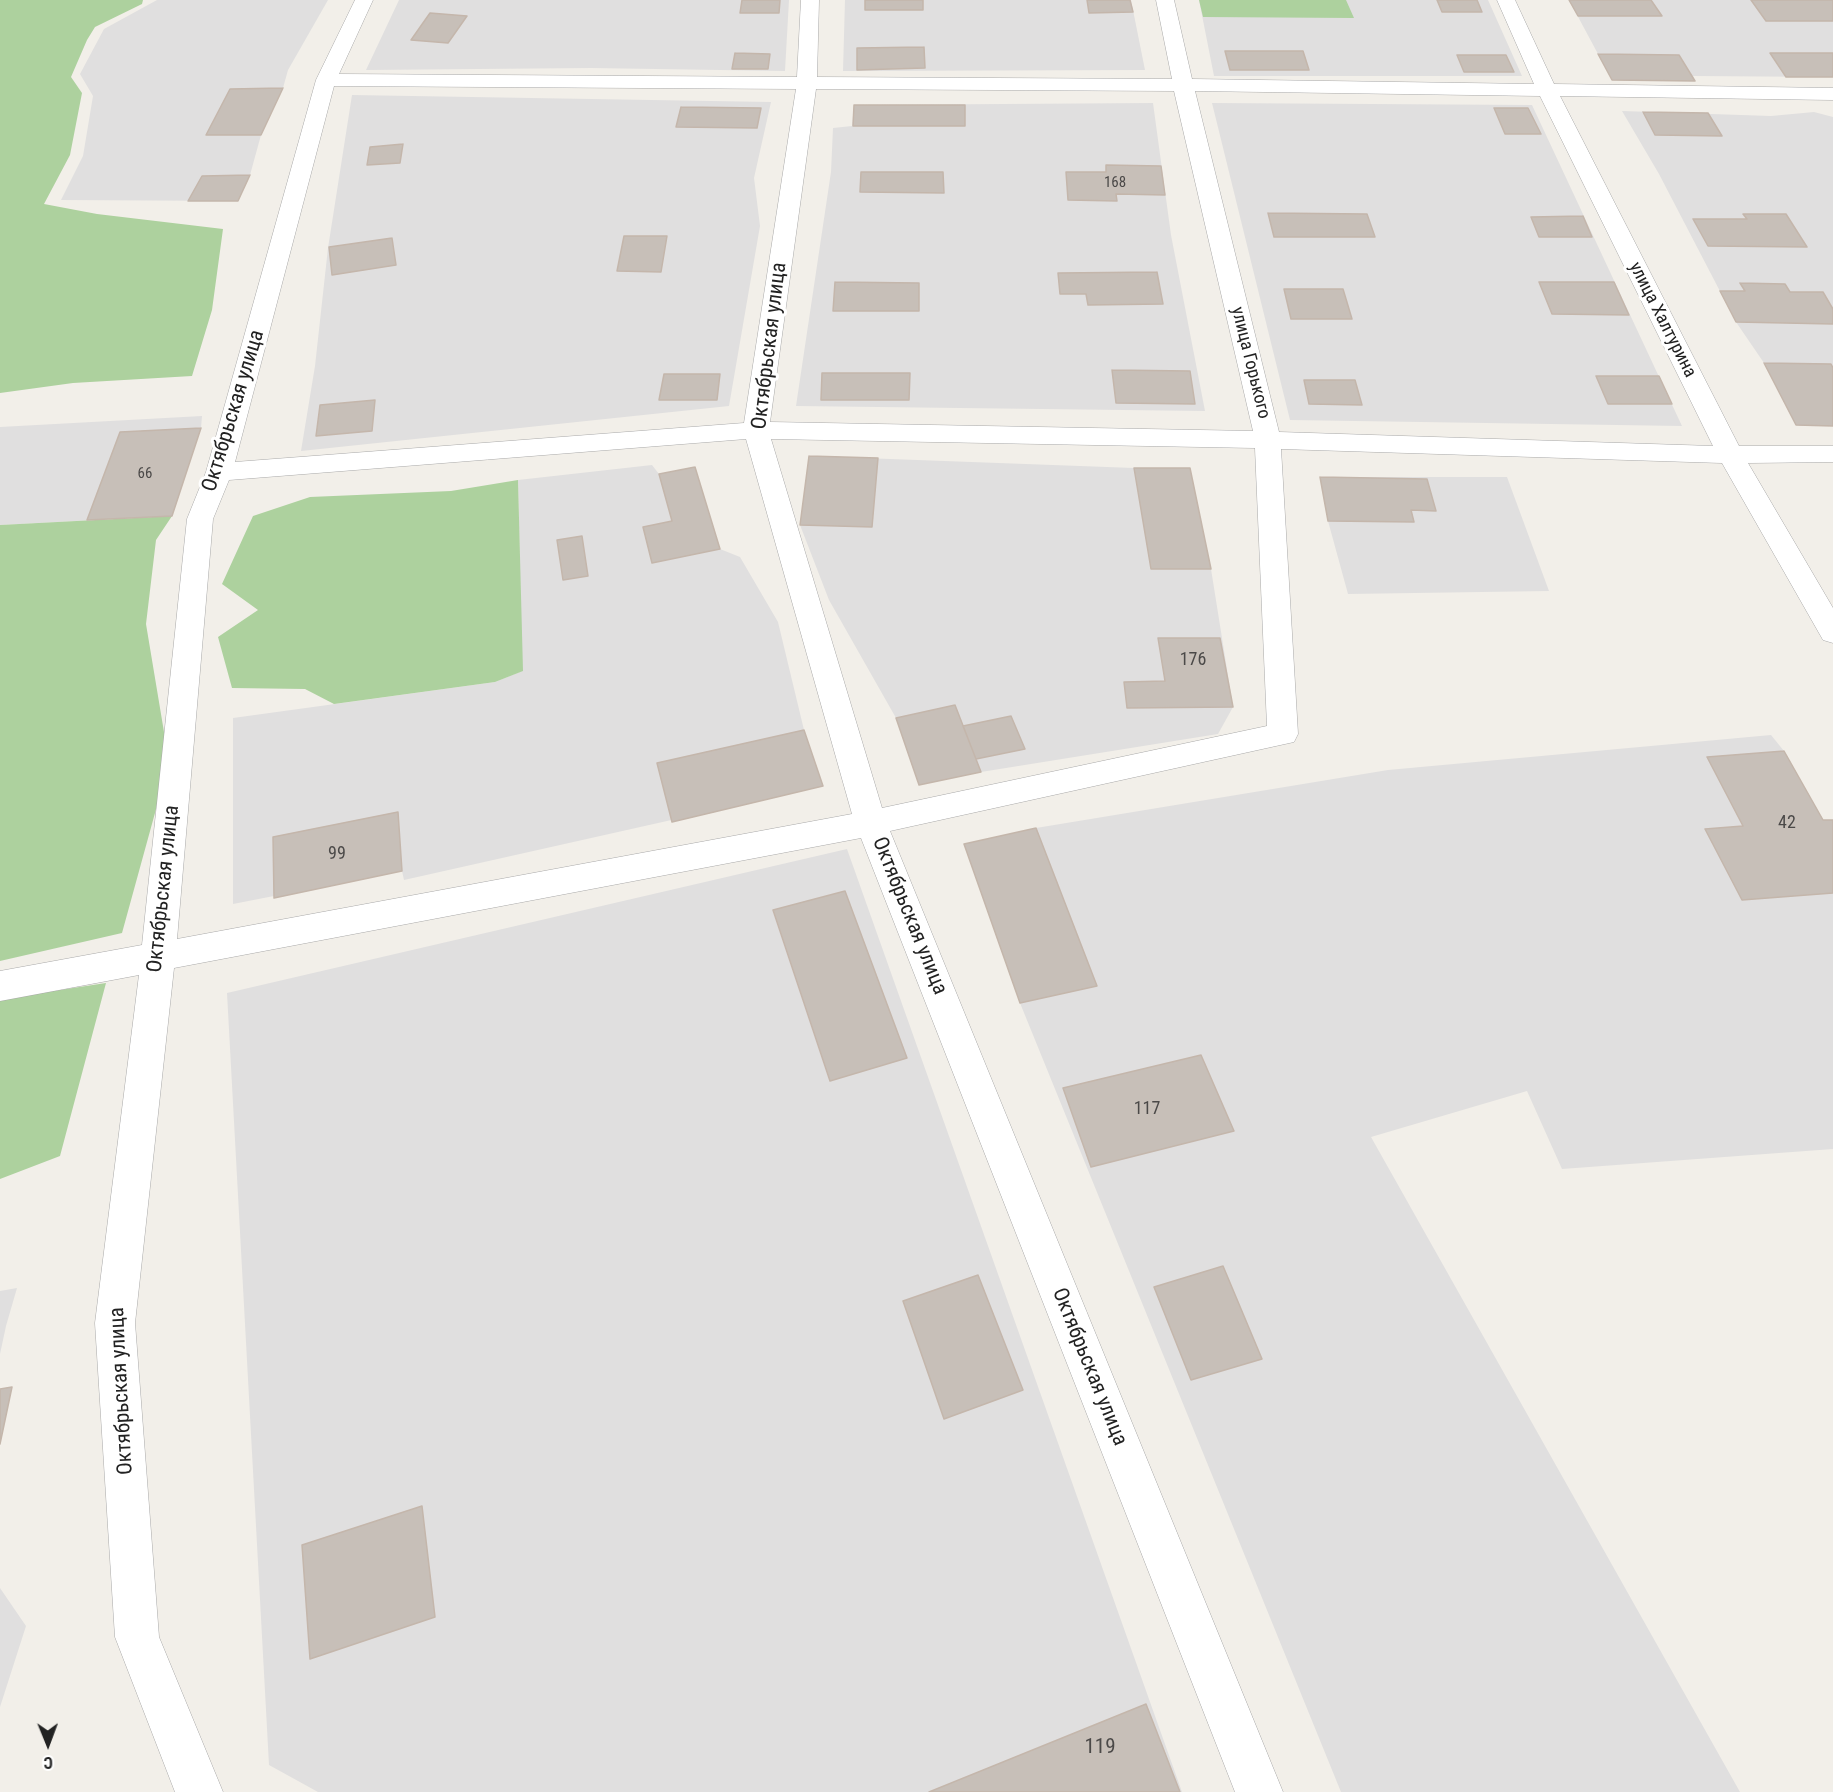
<!DOCTYPE html>
<meta charset="utf-8">
<style>
body{margin:0}
#map{position:relative;width:1833px;height:1792px;overflow:hidden;background:#f2efe9;font-family:"Roboto Condensed",sans-serif}
canvas{display:block}
.north{position:absolute;left:18px;top:1714px;width:60px;height:60px;-webkit-text-stroke:4px #fff;paint-order:stroke;rotate:179deg;font-size:16px;font-weight:700;line-height:24px;text-align:center;color:#222}
.north::after{content:'';display:block;margin:auto;width:21px;height:27px;background:#222;clip-path:polygon(50% 0,100% 100%,50% 72%,0 100%)}
</style>
<div id="map">
<canvas width="1833" height="1792"></canvas>
<div class="north">С</div>
</div>
<script>
const ctx = document.querySelector('canvas').getContext('2d');
ctx.lineJoin = 'round';
function fillPath(path, color) {
  ctx.fillStyle = color;
  ctx.fill(path, 'evenodd');
}
function poly(rows) {
  const path = new Path2D();
  for (const r of rows) {
    path.moveTo(r[0], r[1]);
    for (let i = 2; i < r.length; i += 2) path.lineTo(r[i], r[i + 1]);
  }
  return path;
}
function strokePath(path, color, width, dash) {
  ctx.strokeStyle = color;
  ctx.lineWidth = width;
  ctx.lineCap = dash ? 'butt' : 'round';
  ctx.setLineDash(dash || []);
  ctx.stroke(path);
}
function label(font, color, halo, rows, align = 'center') {
  ctx.font = font + ' "Roboto Condensed",sans-serif';
  ctx.lineWidth = 6;
  ctx.setLineDash([]);
  ctx.textBaseline = 'middle';
  ctx.strokeStyle = halo;
  ctx.fillStyle = color;
  for (const [text, x, y, turn = 0] of rows) {
    ctx.save();
    ctx.translate(x, y);
    ctx.rotate((+turn || 0) * Math.PI / 180);
    ctx.textAlign = isNaN(turn) ? turn : align;
    if (halo) ctx.strokeText(text, 0, 0);
    ctx.fillText(text, 0, 0);
    ctx.restore();
  }
}
const residential = poly([
 [157,0,328,0,288,70,283,88,261,135,250,175,238,201,61,200,83,156,93,96,80,74,104,29],
 [399,0,789,0,785,71,591,68,366,70],
 [845,0,1131,0,1145,70,843,71],
 [1199,0,1488,0,1522,76,1214,76],
 [1569,0,1833,0,1833,77,1693,76,1695,81,1612,80],
 [352,95,771,102,754,178,760,226,729,406,301,451,315,366,328,248],
 [1153,103,1171,235,1205,411,796,406,831,172,833,128,852,126,854,105],
 [1212,103,1532,105,1682,426,1290,420],
 [1622,111,1771,116,1814,112,1833,117,1833,426,1796,425,1764,363,1736,322,1659,174],
 [202,416,201,428,172,516,0,525,0,427],
 [809,456,1134,468,1190,468,1211,569,1233,707,1218,734,981,772,919,785,896,718,829,600,800,525],
 [652,465,659,474,695,467,720,549,740,557,778,622,804,730,823,786,404,880,402,871,233,904,233,718,495,682,522,671,518,480],
 [1320,477,1507,477,1549,591,1348,594,1328,521],
 [1771,735,1784,751,1823,820,1833,820,1833,1149,1562,1169,1527,1091,1371,1137,1740,1792,1341,1792,1020,1003,964,844,1036,828,1388,770],
 [847,849,1182,1792,318,1792,269,1765,227,993],
 [17,1288,6,1326,0,1354,0,1291],
 [0,1588,26,1626,0,1707]
]);
const forest = poly([
 [0,0,143,0,142,4,95,27,87,40,71,77,82,93,70,155,44,204,97,214,223,229,212,310,192,376,73,383,0,393],
 [1199,0,1346,0,1354,18,1203,17],
 [518,480,523,671,495,682,334,704,305,689,232,688,218,637,258,610,222,584,253,516,310,497,451,491],
 [172,516,156,540,146,624,169,762,122,933,0,961,0,525],
 [106,983,60,1156,0,1179,0,999]
]);
const building = poly([
 [742,0,780,0,779,13,740,13,742,0],
 [865,0,923,0,923,10,865,10,865,0],
 [1087,0,1130,0,1133,12,1089,13,1087,0],
 [1437,0,1477,0,1482,12,1442,12,1437,0],
 [1569,0,1651,0,1662,16,1578,16,1569,0],
 [1751,0,1833,0,1833,21,1766,21,1751,0],
 [430,13,467,16,448,43,411,40,430,13],
 [924,47,925,68,857,70,857,48,924,47],
 [1225,51,1303,51,1309,70,1230,70,1225,51],
 [735,53,770,54,768,69,732,69,735,53],
 [1770,53,1833,53,1833,77,1786,77,1770,53],
 [1598,54,1679,55,1695,81,1612,80,1598,54],
 [1457,55,1506,55,1514,72,1464,72,1457,55],
 [283,88,261,135,206,135,230,89,283,88],
 [854,105,965,105,965,126,853,126,854,105],
 [681,107,761,108,757,128,676,127,681,107],
 [1494,108,1528,108,1541,134,1505,134,1494,108],
 [1643,112,1708,113,1722,136,1655,135,1643,112],
 [403,144,400,163,367,165,370,147,403,144],
 [1106,165,1161,166,1165,195,1116,194,1117,201,1068,200,1066,172,1106,172,1106,165],
 [861,172,943,172,944,193,860,192,861,172],
 [250,175,238,201,188,201,202,176,250,175],
 [1268,213,1367,214,1375,237,1274,237,1268,213],
 [1743,214,1786,214,1807,247,1708,246,1693,219,1747,219,1743,214],
 [1583,216,1592,237,1539,237,1531,217,1583,216],
 [624,236,667,236,661,272,617,271,624,236],
 [392,238,396,265,332,275,329,247,392,238],
 [1157,272,1163,304,1088,305,1086,294,1060,294,1058,273,1157,272],
 [835,282,919,283,919,311,833,311,835,282],
 [1539,282,1614,282,1629,315,1552,314,1539,282],
 [1740,283,1785,284,1790,292,1823,292,1833,309,1833,324,1736,322,1720,291,1745,291,1740,283],
 [1284,289,1343,289,1352,319,1291,319,1284,289],
 [1764,363,1831,364,1833,368,1833,426,1796,425,1764,363],
 [1112,370,1190,371,1195,404,1116,403,1112,370],
 [822,373,910,373,909,400,821,400,822,373],
 [664,374,720,374,717,400,659,400,664,374],
 [1596,376,1659,376,1672,404,1608,404,1596,376],
 [1304,380,1355,380,1362,405,1309,404,1304,380],
 [375,400,372,431,316,436,320,405,375,400],
 [201,428,172,516,87,520,120,432,201,428],
 [809,456,878,458,872,527,800,525,809,456],
 [695,467,720,549,652,563,643,527,672,521,659,474,695,467],
 [1134,468,1190,468,1211,569,1151,569,1134,468],
 [1320,477,1427,479,1436,511,1411,510,1414,522,1328,521,1320,477],
 [582,536,588,576,563,580,557,540,582,536],
 [1158,638,1220,638,1233,707,1127,708,1124,682,1165,681,1158,638],
 [955,705,981,772,919,785,896,718,955,705],
 [1011,716,1025,749,976,759,963,726,1011,716],
 [804,730,823,786,672,822,657,763,804,730],
 [1784,751,1823,820,1833,820,1833,893,1742,900,1705,829,1743,826,1707,757,1784,751],
 [398,812,402,871,274,898,273,837,398,812],
 [1036,828,1097,986,1020,1003,964,844,1036,828],
 [845,891,907,1058,830,1081,773,910,845,891],
 [1201,1055,1234,1131,1091,1167,1063,1088,1201,1055],
 [1223,1266,1262,1359,1191,1380,1154,1287,1223,1266],
 [978,1275,1023,1390,944,1419,903,1301,978,1275],
 [12,1387,0,1444,0,1389,12,1387],
 [422,1506,435,1617,310,1659,302,1545,422,1506],
 [1146,1704,1180,1792,929,1792,1146,1704]
]);
const street = poly([
 [355,0,373,0,339,74,797,77,801,0,819,0,817,77,1172,79,1156,0,1174,0,1192,79,1534,84,1497,0,1515,0,1554,84,1833,88,1833,100,1560,96,1739,446,1833,446,1833,462,1748,463,1833,608,1833,643,1823,640,1722,463,1281,449,1298,734,1294,742,890,831,1283,1792,1235,1792,861,838,174,968,135,1323,159,1637,223,1792,175,1792,115,1637,95,1323,139,975,0,1001,0,971,142,945,187,519,206,472,316,80,355,0],
 [334,86,796,89,744,423,235,462,334,86],
 [816,89,1174,91,1253,431,770,422,816,89],
 [1195,91,1540,96,1713,446,1279,432,1195,91],
 [746,439,852,814,177,939,213,519,229,480,746,439],
 [771,439,1255,448,1267,726,882,808,771,439]
]);
const farNumbernames = [
 ["168",1115,183],
 ["66",145,474]
];
const farStreetnames = [
 ["улица Халтурина",1662,320,63],
 ["улица Горького",1250,363,76]
];
const numberNames = [
 ["176",1193,660],
 ["42",1787,823],
 ["99",337,854],
 ["117",1147,1109]
];
const streetNames = [
 ["Октябрьская улица",770,346,-83],
 ["Октябрьская улица",234,411,-73],
 ["Октябрьская улица",164,889,-84],
 ["Октябрьская улица",909,916,68],
 ["Октябрьская улица",1089,1367,68],
 ["Октябрьская улица",122,1391,-93]
];
const nearNumbernames = [
 ["119",1100,1748]
];
fillPath(residential, '#e0dfdf');
fillPath(forest, '#add19e');
fillPath(building, '#c7bfb8');
strokePath(building, '#c4b6ab', 1.5);
strokePath(street, '#a9a9a9', 1);
fillPath(street, '#fff');
label('15px', '#4b4948', null, farNumbernames);
label('18px', '#222', '#fff', farStreetnames);
label('18px', '#4b4948', null, numberNames);
label('21px', '#222', '#fff', streetNames);
label('21px', '#4b4948', null, nearNumbernames);
</script>
